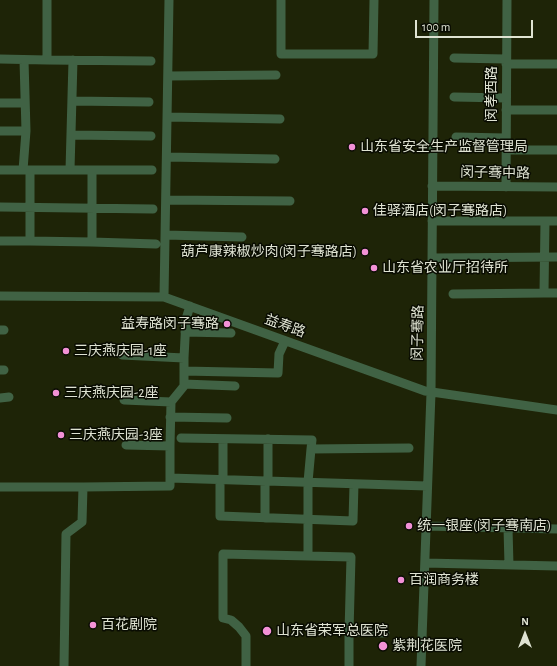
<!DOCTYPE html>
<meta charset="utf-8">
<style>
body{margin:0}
#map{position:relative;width:557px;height:666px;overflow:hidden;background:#1e2407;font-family:"Alegreya Sans",sans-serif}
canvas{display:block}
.north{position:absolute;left:505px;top:614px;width:40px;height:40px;-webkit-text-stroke:3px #090c02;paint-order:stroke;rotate:0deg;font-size:11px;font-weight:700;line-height:16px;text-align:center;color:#dfe3d2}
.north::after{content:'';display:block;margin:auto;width:14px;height:18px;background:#dfe3d2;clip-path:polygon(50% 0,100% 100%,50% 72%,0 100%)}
.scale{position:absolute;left:415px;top:20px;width:118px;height:18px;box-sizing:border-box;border:2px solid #dfe3d2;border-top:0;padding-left:5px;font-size:12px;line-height:14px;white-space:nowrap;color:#dfe3d2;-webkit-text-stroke:3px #090c02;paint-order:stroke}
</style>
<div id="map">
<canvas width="557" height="666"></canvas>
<div class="north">N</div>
<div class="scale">100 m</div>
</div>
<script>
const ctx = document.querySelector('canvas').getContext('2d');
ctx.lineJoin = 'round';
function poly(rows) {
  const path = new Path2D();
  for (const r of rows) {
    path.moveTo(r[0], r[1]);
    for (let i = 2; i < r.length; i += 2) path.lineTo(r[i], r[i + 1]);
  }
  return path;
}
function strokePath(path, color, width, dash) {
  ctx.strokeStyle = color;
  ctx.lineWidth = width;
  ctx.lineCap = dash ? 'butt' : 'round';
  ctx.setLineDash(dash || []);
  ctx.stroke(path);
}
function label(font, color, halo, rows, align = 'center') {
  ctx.font = font + ' "Alegreya Sans","Noto Sans SC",sans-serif';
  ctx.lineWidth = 3;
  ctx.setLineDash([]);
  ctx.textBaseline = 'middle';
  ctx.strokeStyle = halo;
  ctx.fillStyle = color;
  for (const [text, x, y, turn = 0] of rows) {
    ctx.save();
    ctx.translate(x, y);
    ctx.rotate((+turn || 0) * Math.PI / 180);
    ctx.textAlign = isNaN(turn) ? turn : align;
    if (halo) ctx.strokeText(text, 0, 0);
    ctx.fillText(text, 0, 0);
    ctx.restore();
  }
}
const minor = poly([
 [47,0,47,60,151,61],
 [281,0,281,54,373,54,374,0],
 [454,58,506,59],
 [0,59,47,60],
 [506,64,557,64],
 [168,76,276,75],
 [454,97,506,98],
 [72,101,149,102],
 [0,103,25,103],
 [506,110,557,110],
 [167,117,280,119],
 [0,131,26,131],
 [71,135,151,136],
 [456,137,506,138],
 [506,150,557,150],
 [167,157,275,159],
 [0,170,23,170,26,131,24,60],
 [23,170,152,170],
 [70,170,73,60],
 [432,186,557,187],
 [506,187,507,0],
 [166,200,290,201],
 [0,207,153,209],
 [432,221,557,221],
 [166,235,242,237],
 [0,241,30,241,30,170],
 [30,241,92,242,92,170],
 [92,242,156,244],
 [432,258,557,257],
 [544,293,557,293],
 [453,294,544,293,545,221],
 [0,296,164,297,425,391,557,410],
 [164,297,169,0],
 [0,330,4,330],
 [185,332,231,333],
 [122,355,184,358,184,386,171,402],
 [184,358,186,319,190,306],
 [0,370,4,370],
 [184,371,278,373,279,354,285,341],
 [184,384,235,386],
 [0,398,9,397],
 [124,400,171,402,170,446],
 [170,417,227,418],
 [181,438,312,440,311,449,409,448],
 [311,449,308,482,308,556,351,557,349,632],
 [170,478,427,486],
 [220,480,220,516,353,521,354,484],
 [223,480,223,439],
 [268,481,268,439],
 [0,487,83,487,82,522,66,534,64,666],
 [83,487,170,486,170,446,126,445],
 [265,518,265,481],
 [426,526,557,529],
 [508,528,509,565],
 [425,563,557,566],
 [246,666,246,636,239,627,231,620,223,618,223,554,308,556],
 [349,666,349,632,385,633],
 [421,666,431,393,434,0]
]);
const markers = [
 [352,147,4,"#f291d6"],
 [365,211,4,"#f291d6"],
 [365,252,4,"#f291d6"],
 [374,268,4,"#f291d6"],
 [227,324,4,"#f291d6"],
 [66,351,4,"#f291d6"],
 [56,393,4,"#f291d6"],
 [61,435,4,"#f291d6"],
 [409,526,4,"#f291d6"],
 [401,580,4,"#f291d6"],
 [93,625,4,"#f291d6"],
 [267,631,5,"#f291d6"],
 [383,646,5,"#f291d6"]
];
const streetNames = [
 ["闵孝西路",492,94,-90],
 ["闵子骞中路",495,173,1],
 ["益寿路",285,326,20],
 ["闵子骞路",418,333,-89]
];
const poiNames = [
 ["山东省安全生产监督管理局",360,147],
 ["佳驿酒店(闵子骞路店)",373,211],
 ["葫芦康辣椒炒肉(闵子骞路店)",357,252,"right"],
 ["山东省农业厅招待所",382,268],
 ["益寿路闵子骞路",219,324,"right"],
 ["三庆燕庆园-1座",74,351],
 ["三庆燕庆园-2座",64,393],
 ["三庆燕庆园-3座",69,435],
 ["统一银座(闵子骞南店)",417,526],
 ["百润商务楼",409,580],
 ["百花剧院",101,625],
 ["山东省荣军总医院",276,631],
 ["紫荆花医院",392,646]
];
strokePath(minor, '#406244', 9);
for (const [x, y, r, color] of markers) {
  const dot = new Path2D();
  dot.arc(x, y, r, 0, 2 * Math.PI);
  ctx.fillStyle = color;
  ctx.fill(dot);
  strokePath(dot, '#090c02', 1.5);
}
label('14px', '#dfe3d2', '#090c02', streetNames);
label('14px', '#dfe3d2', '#090c02', poiNames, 'left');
</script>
